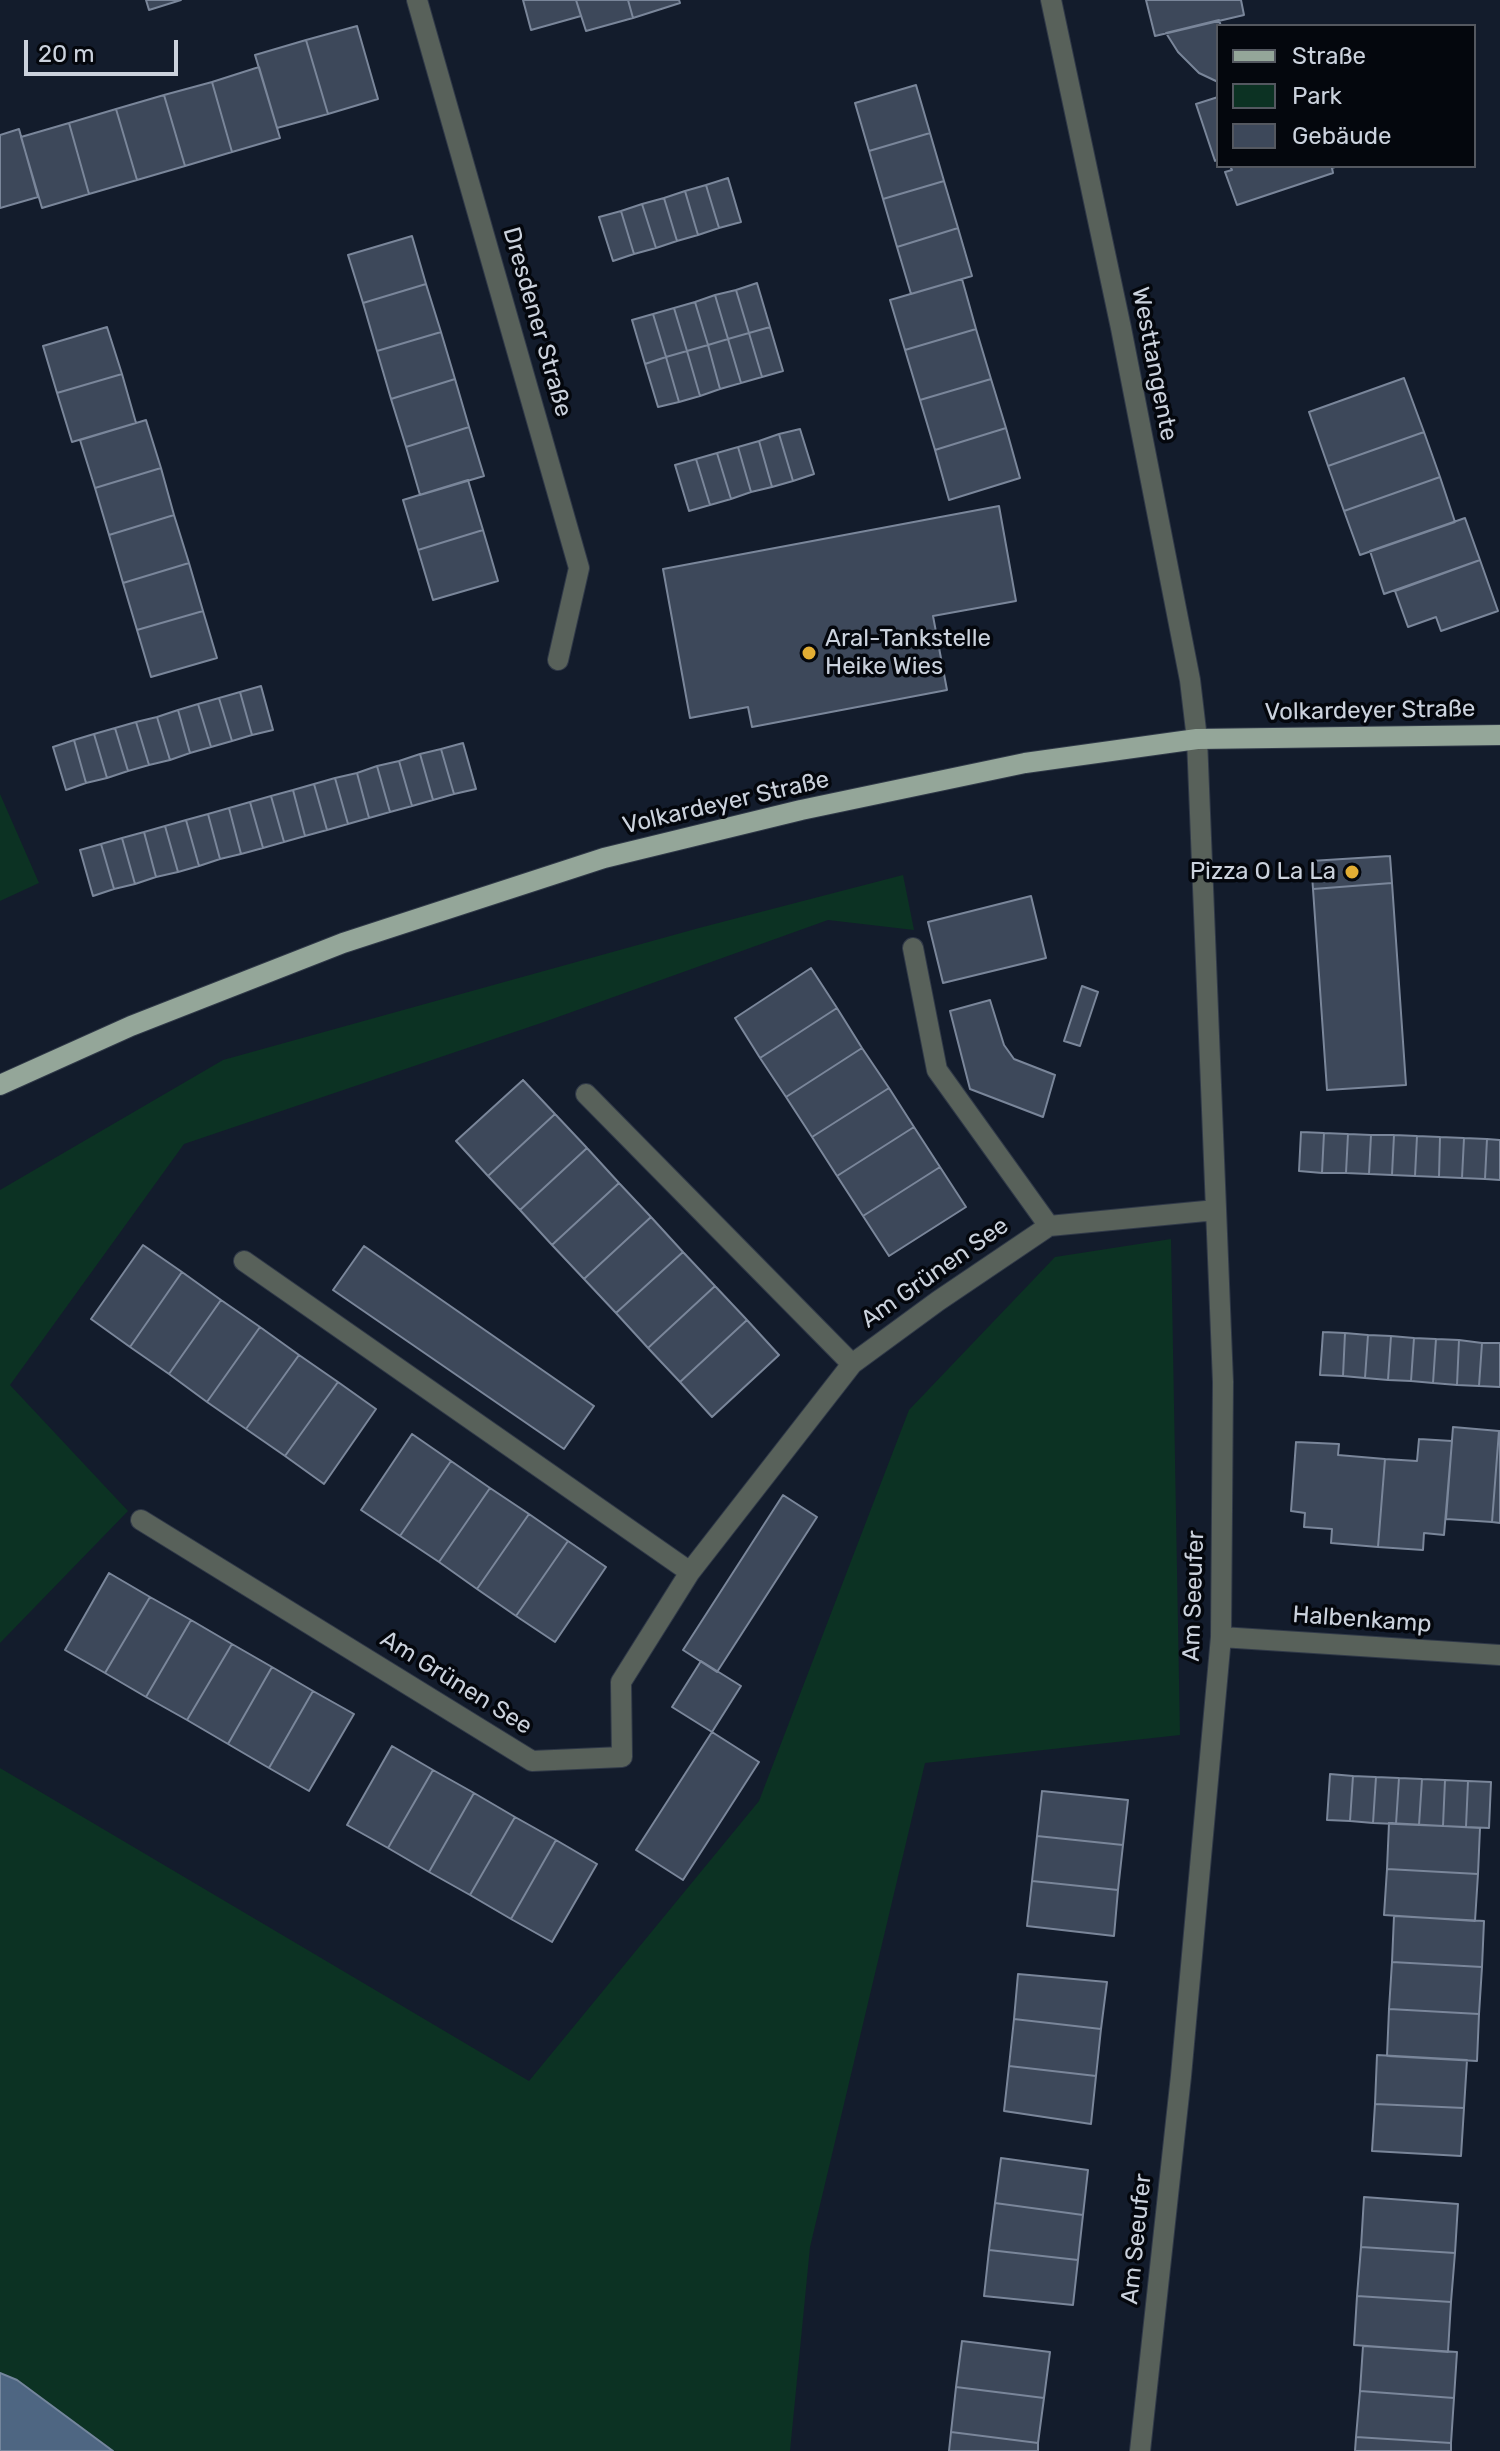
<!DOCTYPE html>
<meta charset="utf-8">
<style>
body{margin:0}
#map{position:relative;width:1500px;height:2451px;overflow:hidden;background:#131c2c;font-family:Rubik,sans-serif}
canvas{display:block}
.legend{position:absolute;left:1216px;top:24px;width:260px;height:144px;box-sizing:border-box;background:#04070d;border:2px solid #545860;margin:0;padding:10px 14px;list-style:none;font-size:24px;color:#cbd2dd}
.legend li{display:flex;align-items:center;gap:16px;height:40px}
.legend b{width:40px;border:2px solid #545860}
.scale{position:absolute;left:24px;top:40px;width:154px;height:36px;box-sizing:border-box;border:4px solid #cbd2dd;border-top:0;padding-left:10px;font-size:24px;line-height:28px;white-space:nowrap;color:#cbd2dd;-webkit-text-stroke:6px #04070d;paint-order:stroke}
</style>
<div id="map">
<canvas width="1500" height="2451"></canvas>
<ul class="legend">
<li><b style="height:10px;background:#94a699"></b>Straße</li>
<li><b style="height:22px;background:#0c3223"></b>Park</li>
<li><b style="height:22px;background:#3d485a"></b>Gebäude</li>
</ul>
<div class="scale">20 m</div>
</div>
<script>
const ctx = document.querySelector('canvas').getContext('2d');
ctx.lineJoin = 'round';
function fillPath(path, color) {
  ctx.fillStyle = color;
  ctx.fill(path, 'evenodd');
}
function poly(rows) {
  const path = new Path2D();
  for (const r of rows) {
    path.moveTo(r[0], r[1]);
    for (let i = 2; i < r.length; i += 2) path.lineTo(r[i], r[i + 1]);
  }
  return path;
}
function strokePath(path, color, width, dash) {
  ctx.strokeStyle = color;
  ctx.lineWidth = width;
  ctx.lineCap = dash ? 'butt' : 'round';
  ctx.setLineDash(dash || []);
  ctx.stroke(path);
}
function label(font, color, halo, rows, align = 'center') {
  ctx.font = font + ' Rubik,sans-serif';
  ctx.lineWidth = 7;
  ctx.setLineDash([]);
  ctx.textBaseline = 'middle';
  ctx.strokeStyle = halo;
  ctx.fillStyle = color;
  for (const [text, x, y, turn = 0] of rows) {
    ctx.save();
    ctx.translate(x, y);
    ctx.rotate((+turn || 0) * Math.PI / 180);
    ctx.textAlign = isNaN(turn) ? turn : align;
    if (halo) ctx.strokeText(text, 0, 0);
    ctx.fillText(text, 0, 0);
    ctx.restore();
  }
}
const green = poly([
 [0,794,39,883,0,901],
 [903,875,914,930,828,920,544,1022,184,1144,10,1385,128,1511,0,1643,0,1190,223,1060,699,928],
 [1171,1239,1180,1735,925,1763,810,2247,790,2451,113,2451,17,2380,0,2373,0,1768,529,2081,759,1801,909,1410,1055,1257]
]);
const water = poly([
 [0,2373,17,2380,113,2451,0,2451,0,2373]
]);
const building = poly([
 [146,0,181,0,149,10,146,0],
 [523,0,576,0,581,16,531,30,523,0],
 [576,0,628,0,633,18,586,31,576,0],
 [628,0,679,0,680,3,633,18,628,0],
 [1146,0,1241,0,1244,15,1155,36,1146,0],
 [1219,20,1221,26,1218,26,1218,82,1199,73,1178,52,1166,33,1219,20],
 [357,26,378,99,328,114,306,40,357,26],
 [306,40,328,114,277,128,255,55,306,40],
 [259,67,280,138,232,152,212,82,259,67],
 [212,82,232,152,185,166,164,95,212,82],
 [916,85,930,133,869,151,855,103,916,85],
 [164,95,185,166,137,180,116,109,164,95],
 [1218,97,1218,159,1215,161,1196,104,1218,97],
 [116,109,137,180,89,194,69,123,116,109],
 [69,123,89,194,42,208,21,137,69,123],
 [19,129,38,197,0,208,0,135,19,129],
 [930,133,944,181,883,199,869,151,930,133],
 [1230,166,1338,166,1332,168,1333,173,1237,205,1225,172,1232,170,1230,166],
 [728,178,741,222,719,228,706,185,728,178],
 [944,181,958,228,897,247,883,199,944,181],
 [706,185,719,228,698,235,685,191,706,185],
 [685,191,698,235,677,241,664,198,685,191],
 [664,198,677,241,656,248,642,204,664,198],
 [642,204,656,248,634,254,621,211,642,204],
 [621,211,634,254,613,261,599,217,621,211],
 [958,228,972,276,911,294,897,247,958,228],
 [412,236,426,284,363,303,348,255,412,236],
 [962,279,976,329,905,350,890,300,962,279],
 [757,283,770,327,749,333,736,290,757,283],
 [426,284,441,332,377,351,363,303,426,284],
 [736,290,749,333,728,339,715,295,736,290],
 [715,295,728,339,708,345,695,302,715,295],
 [695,302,708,345,687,351,674,308,695,302],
 [674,308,687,351,666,357,653,314,674,308],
 [653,314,666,357,645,364,632,320,653,314],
 [107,327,122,374,57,393,43,346,107,327],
 [770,327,783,371,762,377,749,333,770,327],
 [976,329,991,379,920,400,905,350,976,329],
 [441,332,455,379,391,399,377,351,441,332],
 [749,333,762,377,741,383,728,339,749,333],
 [728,339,741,383,720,389,708,345,728,339],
 [708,345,720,389,700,396,687,351,708,345],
 [687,351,700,396,679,402,666,357,687,351],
 [666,357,679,402,658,407,645,364,666,357],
 [122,374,136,423,72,442,57,393,122,374],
 [1404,378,1424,432,1328,466,1309,412,1404,378],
 [455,379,469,427,406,447,391,399,455,379],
 [991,379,1006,428,935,450,920,400,991,379],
 [146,420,161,468,95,488,80,440,146,420],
 [469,427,484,476,420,495,406,447,469,427],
 [1006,428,1020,478,949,500,935,450,1006,428],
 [800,429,814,474,793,481,779,434,800,429],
 [1424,432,1440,477,1344,511,1328,466,1424,432],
 [779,434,793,481,772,487,759,441,779,434],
 [759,441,772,487,751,492,738,447,759,441],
 [738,447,751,492,731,499,717,453,738,447],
 [717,453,731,499,710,505,696,459,717,453],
 [696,459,710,505,689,511,675,465,696,459],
 [161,468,174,515,109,535,95,488,161,468],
 [1440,477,1455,522,1360,555,1344,511,1440,477],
 [468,480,483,530,418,550,403,500,468,480],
 [999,506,1016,601,933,616,947,690,752,727,748,707,690,718,663,569,999,506],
 [174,515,189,563,123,583,109,535,174,515],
 [1465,518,1480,560,1384,594,1370,551,1465,518],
 [483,530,498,581,433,600,418,550,483,530],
 [1480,560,1498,611,1441,631,1436,617,1408,627,1395,591,1480,560],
 [189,563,203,611,137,630,123,583,189,563],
 [203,611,217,658,151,677,137,630,203,611],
 [261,686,273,730,252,735,240,692,261,686],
 [240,692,252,735,232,741,219,698,240,692],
 [219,698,232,741,211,747,198,704,219,698],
 [198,704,211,747,190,753,178,710,198,704],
 [178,710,190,753,170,760,157,717,178,710],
 [157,717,170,760,149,765,136,722,157,717],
 [136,722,149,765,128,771,115,728,136,722],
 [115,728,128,771,107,778,94,734,115,728],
 [94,734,107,778,86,783,74,740,94,734],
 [74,740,86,783,66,790,53,747,74,740],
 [463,743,476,789,454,794,441,749,463,743],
 [441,749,454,794,433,800,420,754,441,749],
 [420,754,433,800,412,806,399,761,420,754],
 [399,761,412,806,390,812,377,766,399,761],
 [377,766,390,812,369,818,357,773,377,766],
 [357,773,369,818,348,824,335,778,357,773],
 [335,778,348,824,327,830,314,784,335,778],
 [314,784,327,830,305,836,293,790,314,784],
 [293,790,305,836,284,842,271,796,293,790],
 [271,796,284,842,263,848,250,802,271,796],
 [250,802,263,848,241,854,229,808,250,802],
 [229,808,241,854,220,859,208,814,229,808],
 [208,814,220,859,199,866,186,820,208,814],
 [186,820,199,866,178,872,165,826,186,820],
 [165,826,178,872,156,877,144,832,165,826],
 [144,832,156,877,135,884,122,838,144,832],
 [122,838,135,884,114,889,101,844,122,838],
 [101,844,114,889,93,896,80,850,101,844],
 [1390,856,1392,883,1313,889,1311,861,1390,856],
 [1392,883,1406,1085,1327,1090,1313,889,1392,883],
 [1031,896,1046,958,943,983,928,922,1031,896],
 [811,968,837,1008,760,1058,735,1018,811,968],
 [1082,986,1098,992,1080,1046,1064,1041,1082,986],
 [990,1000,1004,1045,1014,1059,1055,1075,1043,1117,970,1089,950,1011,990,1000],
 [837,1008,862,1048,786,1097,760,1058,837,1008],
 [862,1048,889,1088,812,1137,786,1097,862,1048],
 [523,1080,555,1114,488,1176,456,1141,523,1080],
 [889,1088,914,1127,837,1176,812,1137,889,1088],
 [555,1114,587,1148,520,1210,488,1176,555,1114],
 [914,1127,940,1167,863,1216,837,1176,914,1127],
 [1301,1132,1324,1133,1322,1173,1299,1171,1301,1132],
 [1324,1133,1348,1134,1346,1173,1322,1173,1324,1133],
 [1348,1134,1371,1135,1369,1174,1346,1173,1348,1134],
 [1371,1135,1394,1135,1392,1175,1369,1174,1371,1135],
 [1394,1135,1417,1136,1415,1176,1392,1175,1394,1135],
 [1417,1136,1440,1137,1439,1177,1415,1176,1417,1136],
 [1440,1137,1464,1138,1462,1178,1439,1177,1440,1137],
 [1464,1138,1487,1139,1485,1179,1462,1178,1464,1138],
 [1487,1139,1500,1140,1500,1180,1485,1179,1487,1139],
 [587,1148,619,1183,552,1245,520,1210,587,1148],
 [940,1167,966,1207,889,1256,863,1216,940,1167],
 [619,1183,651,1217,584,1279,552,1245,619,1183],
 [651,1217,683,1252,616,1313,584,1279,651,1217],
 [143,1245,182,1272,130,1347,91,1319,143,1245],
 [364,1246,594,1406,564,1449,333,1290,364,1246],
 [683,1252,715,1286,648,1348,616,1313,683,1252],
 [182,1272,221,1300,169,1374,130,1347,182,1272],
 [715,1286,747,1320,680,1382,648,1348,715,1286],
 [221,1300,260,1327,207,1402,169,1374,221,1300],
 [747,1320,779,1355,712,1417,680,1382,747,1320],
 [260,1327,299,1355,246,1429,207,1402,260,1327],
 [1323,1332,1345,1333,1343,1376,1320,1375,1323,1332],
 [1345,1333,1368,1335,1365,1378,1343,1376,1345,1333],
 [1368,1335,1391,1336,1388,1380,1365,1378,1368,1335],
 [1391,1336,1414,1338,1411,1381,1388,1380,1391,1336],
 [1414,1338,1436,1339,1433,1383,1411,1381,1414,1338],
 [1436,1339,1459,1340,1457,1385,1433,1383,1436,1339],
 [1459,1340,1482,1343,1479,1386,1457,1385,1459,1340],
 [1482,1343,1500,1343,1500,1387,1479,1386,1482,1343],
 [299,1355,338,1382,285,1456,246,1429,299,1355],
 [338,1382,376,1409,324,1484,285,1456,338,1382],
 [1453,1427,1499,1431,1492,1522,1446,1519,1453,1427],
 [1499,1431,1500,1431,1500,1523,1492,1522,1499,1431],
 [412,1434,451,1461,400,1536,361,1510,412,1434],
 [1419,1439,1452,1441,1444,1535,1424,1533,1423,1550,1378,1547,1385,1459,1417,1461,1419,1439],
 [1296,1442,1339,1444,1338,1455,1385,1459,1378,1547,1331,1543,1332,1529,1304,1527,1305,1513,1291,1511,1296,1442],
 [451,1461,490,1488,439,1562,400,1536,451,1461],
 [490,1488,529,1514,477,1589,439,1562,490,1488],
 [783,1495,817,1517,717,1672,683,1650,783,1495],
 [529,1514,568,1541,516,1616,477,1589,529,1514],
 [568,1541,606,1567,555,1642,516,1616,568,1541],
 [109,1573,150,1597,105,1673,65,1650,109,1573],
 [150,1597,191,1620,146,1697,105,1673,150,1597],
 [191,1620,232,1644,187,1720,146,1697,191,1620],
 [232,1644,272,1667,228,1744,187,1720,232,1644],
 [701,1661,741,1686,712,1732,672,1707,701,1661],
 [272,1667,313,1691,269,1768,228,1744,272,1667],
 [313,1691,354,1714,309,1791,269,1768,313,1691],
 [712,1732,759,1762,683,1880,636,1850,712,1732],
 [392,1746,433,1770,388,1848,347,1825,392,1746],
 [433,1770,474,1793,429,1872,388,1848,433,1770],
 [1330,1774,1353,1776,1350,1821,1327,1820,1330,1774],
 [1353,1776,1376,1777,1373,1823,1350,1821,1353,1776],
 [1376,1777,1399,1778,1396,1824,1373,1823,1376,1777],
 [1399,1778,1422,1779,1419,1825,1396,1824,1399,1778],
 [1422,1779,1445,1780,1443,1826,1419,1825,1422,1779],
 [1445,1780,1468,1781,1466,1827,1443,1826,1445,1780],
 [1468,1781,1491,1782,1489,1828,1466,1827,1468,1781],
 [1042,1791,1128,1800,1123,1845,1037,1836,1042,1791],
 [474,1793,515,1817,470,1895,429,1872,474,1793],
 [515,1817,556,1840,511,1919,470,1895,515,1817],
 [1389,1823,1480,1828,1478,1874,1387,1869,1389,1823],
 [1037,1836,1123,1845,1118,1890,1032,1881,1037,1836],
 [556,1840,597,1864,552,1942,511,1919,556,1840],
 [1387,1869,1478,1874,1475,1921,1384,1915,1387,1869],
 [1032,1881,1118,1890,1114,1936,1027,1926,1032,1881],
 [1394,1916,1484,1921,1482,1967,1392,1962,1394,1916],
 [1392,1962,1482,1967,1479,2014,1389,2009,1392,1962],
 [1018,1974,1107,1982,1101,2029,1014,2019,1018,1974],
 [1389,2009,1479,2014,1477,2061,1387,2056,1389,2009],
 [1014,2019,1101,2029,1096,2076,1009,2066,1014,2019],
 [1377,2055,1467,2060,1464,2108,1375,2104,1377,2055],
 [1009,2066,1096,2076,1091,2124,1004,2111,1009,2066],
 [1375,2104,1464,2108,1461,2156,1372,2151,1375,2104],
 [1001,2158,1088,2170,1083,2215,995,2203,1001,2158],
 [1364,2197,1458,2204,1455,2253,1361,2247,1364,2197],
 [995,2203,1083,2215,1078,2260,989,2250,995,2203],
 [1361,2247,1455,2253,1451,2302,1357,2296,1361,2247],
 [989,2250,1078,2260,1073,2305,984,2296,989,2250],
 [1357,2296,1451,2302,1448,2352,1354,2345,1357,2296],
 [962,2341,1050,2352,1044,2398,956,2387,962,2341],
 [1363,2346,1457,2352,1454,2398,1360,2391,1363,2346],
 [956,2387,1044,2398,1038,2443,951,2432,956,2387],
 [1360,2391,1454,2398,1451,2443,1356,2437,1360,2391],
 [951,2432,1038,2443,1038,2451,949,2451,951,2432],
 [1356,2437,1451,2443,1451,2451,1355,2451,1356,2437]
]);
const minor = poly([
 [417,0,579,568,558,660],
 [1051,0,1121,328,1190,680,1197,739,1223,1382,1221,1637,1181,2076,1140,2451],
 [913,948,937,1070,1049,1226],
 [586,1094,852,1364],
 [244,1261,690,1572],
 [141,1520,532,1761,622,1757,621,1682,690,1572,852,1364,938,1301,1049,1226,1216,1210],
 [1221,1637,1500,1655]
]);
const major = poly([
 [0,1085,131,1026,343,943,604,858,801,810,1025,763,1197,739,1500,735]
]);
const markers = [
 [809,653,8,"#e3ae34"],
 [1352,872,8,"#e3ae34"]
];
const streetNames = [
 ["Dresdener Straße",537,322,74],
 ["Westtangente",1154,364,79],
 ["Volkardeyer Straße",1370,711,-1],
 ["Volkardeyer Straße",726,803,-13],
 ["Am Grünen See",935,1273,-35],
 ["Am Seeufer",1194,1596,-88],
 ["Halbenkamp",1362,1620,4],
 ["Am Grünen See",456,1683,32],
 ["Am Seeufer",1137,2239,-84]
];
const poiNames = [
 ["Aral-Tankstelle",825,639],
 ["Heike Wies",825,667],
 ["Pizza O La La",1336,872,"right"]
];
fillPath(green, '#0c3223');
fillPath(water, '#4e6682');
strokePath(water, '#74869d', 2);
fillPath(building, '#3d485a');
strokePath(building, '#7a869a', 2);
strokePath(minor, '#303948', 22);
strokePath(major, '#303948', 22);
strokePath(minor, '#58615a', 20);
strokePath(major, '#94a699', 20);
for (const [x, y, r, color] of markers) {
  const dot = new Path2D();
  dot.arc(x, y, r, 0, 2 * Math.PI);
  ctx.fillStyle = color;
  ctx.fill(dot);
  strokePath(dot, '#04070d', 3);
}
label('24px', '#cbd2dd', '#04070d', streetNames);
label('24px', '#cbd2dd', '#04070d', poiNames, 'left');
</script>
